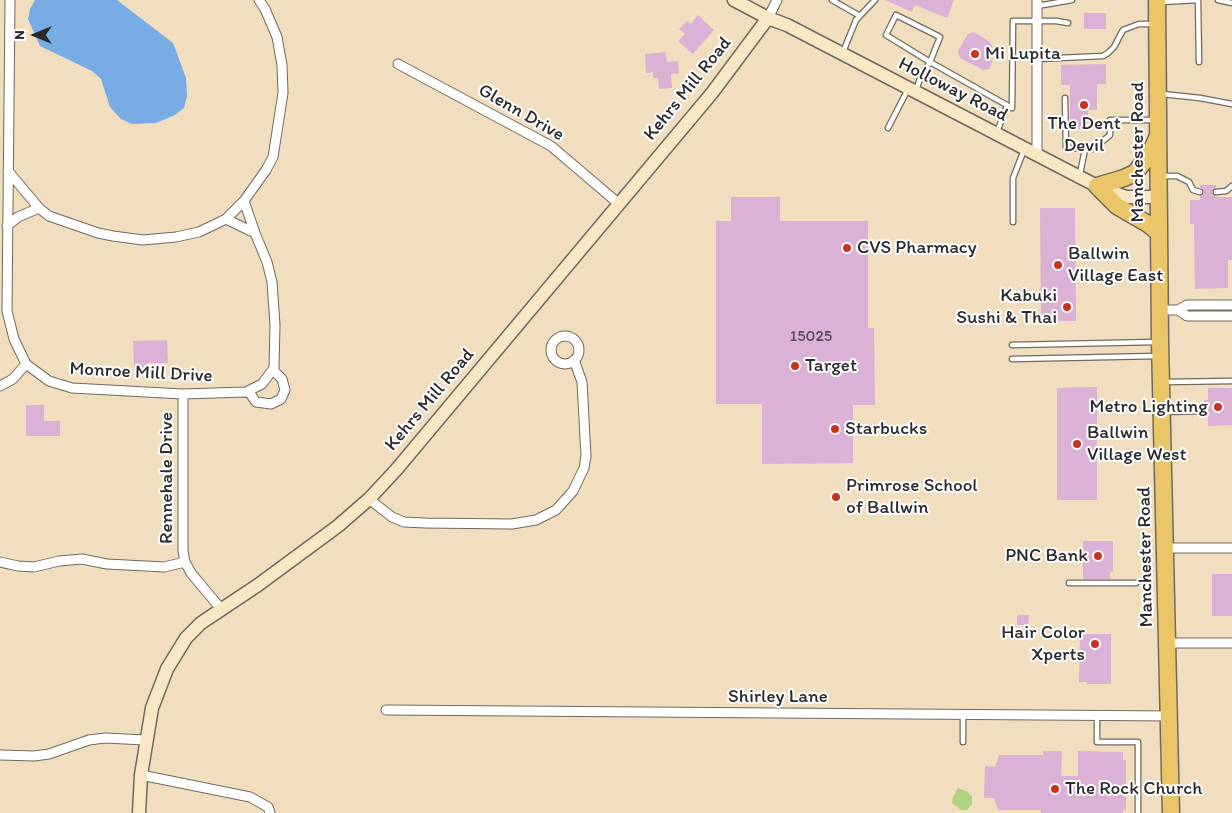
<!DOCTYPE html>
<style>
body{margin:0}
#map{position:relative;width:1232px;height:813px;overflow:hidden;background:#f1debe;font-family:Itim,sans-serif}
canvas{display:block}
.north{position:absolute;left:10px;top:10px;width:50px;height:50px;-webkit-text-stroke:4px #fff;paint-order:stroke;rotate:270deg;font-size:14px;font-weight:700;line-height:20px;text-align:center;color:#2b2b2b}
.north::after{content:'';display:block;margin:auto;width:18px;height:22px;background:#2b2b2b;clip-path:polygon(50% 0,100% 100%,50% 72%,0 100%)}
</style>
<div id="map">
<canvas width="1232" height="813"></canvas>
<div class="north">N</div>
</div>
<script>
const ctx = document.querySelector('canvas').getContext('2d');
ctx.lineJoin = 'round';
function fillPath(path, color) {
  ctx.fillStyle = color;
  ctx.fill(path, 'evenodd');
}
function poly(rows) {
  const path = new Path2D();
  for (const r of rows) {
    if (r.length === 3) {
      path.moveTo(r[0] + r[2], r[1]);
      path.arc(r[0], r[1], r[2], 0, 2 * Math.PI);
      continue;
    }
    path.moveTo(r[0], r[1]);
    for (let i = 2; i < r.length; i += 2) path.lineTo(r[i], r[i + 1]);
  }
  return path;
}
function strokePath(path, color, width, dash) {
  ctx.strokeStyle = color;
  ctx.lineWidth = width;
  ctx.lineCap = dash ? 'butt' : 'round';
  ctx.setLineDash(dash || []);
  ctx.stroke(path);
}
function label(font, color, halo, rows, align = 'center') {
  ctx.font = font + ' Itim,sans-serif';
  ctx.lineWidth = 4;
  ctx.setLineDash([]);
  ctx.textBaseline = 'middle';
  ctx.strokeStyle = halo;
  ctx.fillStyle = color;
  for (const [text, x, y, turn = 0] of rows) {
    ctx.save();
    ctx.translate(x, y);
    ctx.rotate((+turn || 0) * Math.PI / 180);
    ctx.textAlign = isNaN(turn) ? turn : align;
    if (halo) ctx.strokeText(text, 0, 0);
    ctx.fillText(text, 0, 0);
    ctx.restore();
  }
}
const green = poly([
 [958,788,968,792,972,797,972,804,967,810,961,810,952,803,953,797]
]);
const water = poly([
 [35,0,117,0,173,43,186,78,187,96,184,108,175,115,156,123,132,124,121,119,110,107,101,79,92,71,40,46,28,19,30,9]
]);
const building = poly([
 [885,0,954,0,947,18,915,5,912,12],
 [1084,13,1106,13,1106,29,1084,29],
 [698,15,714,30,693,54,678,41,685,34,679,29,687,21,691,24],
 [974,32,990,42,992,47,989,52,992,62,989,69,983,70,960,58,958,51,968,34],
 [666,52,667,62,678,61,679,73,671,74,672,88,659,89,658,78,653,78,653,72,646,73,645,54],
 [1106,64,1106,84,1097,84,1097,110,1088,110,1088,129,1070,129,1070,85,1061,85,1061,65],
 [1200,185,1216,185,1216,188,1212,192,1216,197,1232,197,1232,260,1228,260,1228,288,1195,289,1194,224,1190,224,1190,200,1200,200,1200,196,1203,195,1204,192,1200,188],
 [731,197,780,197,780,221,868,221,868,328,874,328,875,405,853,405,853,463,762,464,762,404,716,404,716,221,731,221],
 [1040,208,1075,208,1076,321,1041,321],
 [167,340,168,363,148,363,149,369,134,369,133,341],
 [1089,387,1097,387,1097,500,1057,500,1057,388],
 [1208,388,1232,388,1232,425,1208,426,1208,414,1205,414,1206,411,1204,400,1208,400],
 [26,405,44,405,44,421,60,421,60,436,26,436],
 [1083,541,1113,541,1113,572,1110,572,1110,579,1083,579],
 [1212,574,1232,574,1232,616,1212,616],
 [1017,615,1029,615,1028,625,1017,625],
 [1080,634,1111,634,1111,684,1087,684,1087,682,1079,682],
 [1043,751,1062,751,1061,776,1078,776,1078,751,1123,752,1123,760,1126,760,1126,810,1123,810,1123,813,1041,813,1041,810,998,810,994,798,984,798,985,766,995,767,999,755,1043,755]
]);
const lane = poly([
 [832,0,860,16],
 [1198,0,1199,62],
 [1218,0,1232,3],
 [1161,2,1198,0],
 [1037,6,1072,0],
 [896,15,940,37,930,62,886,35,896,15],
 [843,52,856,20,875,0],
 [1037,59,1103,56,1108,53,1114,47,1123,30,1139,24,1153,24],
 [916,90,921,76,930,62,1012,108,1013,21,1056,21,1068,23],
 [1162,94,1200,98,1232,104],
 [1065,98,1066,148,1093,149,1110,135,1110,120,1155,120],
 [888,128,908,89],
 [997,132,1007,106],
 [1080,174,1085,149],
 [1162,176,1177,176,1189,182,1193,190,1200,192],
 [1216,192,1226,191,1232,186],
 [1013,222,1013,178,1024,150],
 [1012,345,1156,342],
 [1012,359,1158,356],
 [1165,382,1232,381],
 [1166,412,1202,411],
 [1069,583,1136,583],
 [1097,715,1097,742,1138,742,1138,813],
 [963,742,963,714]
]);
const street = poly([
 [10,0,7,311,14,339,26,364],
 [1037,0,1037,154],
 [768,18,777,0],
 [398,64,551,146,618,203],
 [8,171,39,208,49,216,98,233,113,236,143,240,176,237,199,232,226,219,244,201],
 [226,219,255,233],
 [7,226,18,217,39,208],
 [1160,310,1178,310,1187,305,1232,305],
 [1178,310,1187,316,1232,316],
 [565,350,14],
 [0,386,13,379,26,364,49,381,72,388,183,394,246,392,262,384,274,368,275,325,272,282,267,262,255,233,244,201,266,170,273,157,283,93,282,65,277,37,265,9,259,0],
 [249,392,256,402,271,404,281,399,285,390,282,379,273,370],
 [183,394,183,551,185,562,191,573,221,609],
 [369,499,392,517,404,522,425,523,512,524,536,520,556,510,573,491,584,468,586,456,582,382,574,360],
 [1166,548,1232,548],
 [0,562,18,566,34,567,59,561,82,559,107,564,164,567,185,562],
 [1168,643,1232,643],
 [386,710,1170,716],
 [0,755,34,756,49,754,89,740,105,738,145,740],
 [141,775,250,797,268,807,270,813]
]);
const secondary = poly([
 [734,0,768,18,787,25,1097,186,1126,197,1159,197],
 [139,813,141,775,152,708,167,669,186,638,201,623,258,585,338,526,369,499,396,470,712,93,768,18]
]);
const highway = poly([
 [1157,0,1160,342,1171,813],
 [1097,186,1124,178,1135,173,1150,154,1157,138],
 [1097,186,1117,206,1148,224,1159,233]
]);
const markers = [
 [975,54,5,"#c8321e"],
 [1084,105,5,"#c8321e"],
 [847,248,5,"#c8321e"],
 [1058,265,5,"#c8321e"],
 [1067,307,5,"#c8321e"],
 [795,366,5,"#c8321e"],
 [1218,407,5,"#c8321e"],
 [835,429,5,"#c8321e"],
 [1077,444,5,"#c8321e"],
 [836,497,5,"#c8321e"],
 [1098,556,5,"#c8321e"],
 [1095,644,5,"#c8321e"],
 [1055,789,5,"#c8321e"]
];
const numberNames = [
 ["15025",811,337]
];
const poiNames = [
 ["Mi Lupita",985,54],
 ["The Dent",1084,124,"center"],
 ["Devil",1084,146,"center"],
 ["CVS Pharmacy",857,248],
 ["Ballwin",1068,254],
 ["Village East",1068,276],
 ["Kabuki",1057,296,"right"],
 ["Sushi & Thai",1057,318,"right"],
 ["Target",805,366],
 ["Metro Lighting",1208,407,"right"],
 ["Starbucks",845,429],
 ["Ballwin",1087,433],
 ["Village West",1087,455],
 ["Primrose School",846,486],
 ["of Ballwin",846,508],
 ["PNC Bank",1088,556,"right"],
 ["Hair Color",1085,633,"right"],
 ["Xperts",1085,655,"right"],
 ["The Rock Church",1065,789]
];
const streetNames = [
 ["Kehrs Mill Road",688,89,-51],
 ["Holloway Road",953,90,27],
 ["Glenn Drive",521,113,30],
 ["Manchester Road",1138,152,-90],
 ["Monroe Mill Drive",141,373,3],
 ["Kehrs Mill Road",430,400,-50],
 ["Rennehale Drive",167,478,-90],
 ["Manchester Road",1146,557,-91],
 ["Shirley Lane",778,697]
];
fillPath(green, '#aed37d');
fillPath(water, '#78ace5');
fillPath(building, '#dcb1d6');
strokePath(lane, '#706a5e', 7);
strokePath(street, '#706a5e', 11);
strokePath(secondary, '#706a5e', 15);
strokePath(highway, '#706a5e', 19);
strokePath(lane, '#fff', 4.5);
strokePath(street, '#fff', 9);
strokePath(secondary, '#f7e8c3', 12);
strokePath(highway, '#ebc669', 16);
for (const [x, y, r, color] of markers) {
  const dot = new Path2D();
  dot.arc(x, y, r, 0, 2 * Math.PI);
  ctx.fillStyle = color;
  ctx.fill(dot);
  strokePath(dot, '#fff', 2);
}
label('16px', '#574c56', null, numberNames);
label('19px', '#2b2b2b', '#fff', poiNames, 'left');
label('19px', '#2b2b2b', '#fff', streetNames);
</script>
